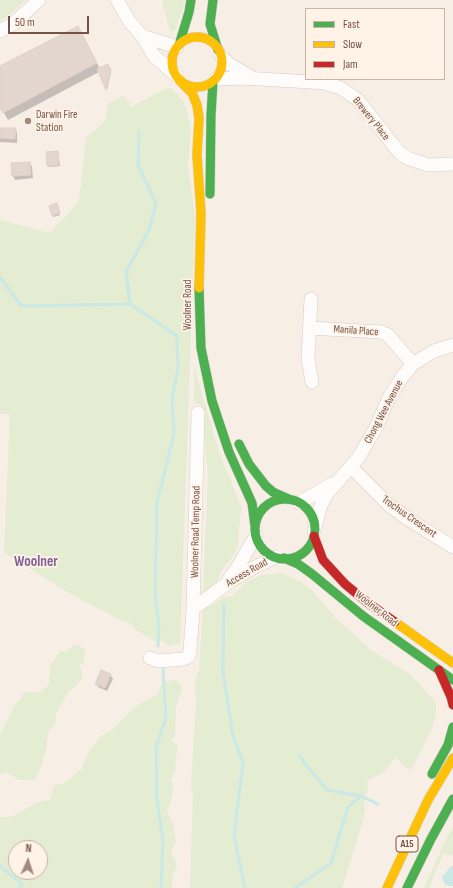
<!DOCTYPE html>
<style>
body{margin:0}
#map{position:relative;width:453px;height:888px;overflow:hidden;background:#f7eee6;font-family:"Sofia Sans Condensed",sans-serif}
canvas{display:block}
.legend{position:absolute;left:305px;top:8px;width:140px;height:72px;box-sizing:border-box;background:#fff3e7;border:1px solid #c7b3a7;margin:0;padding:5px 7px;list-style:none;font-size:12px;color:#745247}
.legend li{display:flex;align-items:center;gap:8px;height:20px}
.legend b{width:20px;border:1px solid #c7b3a7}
.north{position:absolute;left:8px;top:840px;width:40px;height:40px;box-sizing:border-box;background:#fff3e7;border:1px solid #c7b3a7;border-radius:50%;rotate:3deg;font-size:11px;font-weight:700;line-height:16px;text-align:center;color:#745247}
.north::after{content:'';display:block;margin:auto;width:14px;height:18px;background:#a2897f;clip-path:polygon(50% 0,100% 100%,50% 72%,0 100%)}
.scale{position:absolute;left:8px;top:16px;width:81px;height:18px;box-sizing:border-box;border:2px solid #745247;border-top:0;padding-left:5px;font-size:12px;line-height:14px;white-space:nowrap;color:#745247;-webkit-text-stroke:3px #fff3e7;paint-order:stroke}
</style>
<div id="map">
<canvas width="453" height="888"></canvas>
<ul class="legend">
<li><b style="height:5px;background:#4caf50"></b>Fast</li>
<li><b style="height:5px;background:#ffc107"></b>Slow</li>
<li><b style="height:5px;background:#c62828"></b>Jam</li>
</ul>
<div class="north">N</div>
<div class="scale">50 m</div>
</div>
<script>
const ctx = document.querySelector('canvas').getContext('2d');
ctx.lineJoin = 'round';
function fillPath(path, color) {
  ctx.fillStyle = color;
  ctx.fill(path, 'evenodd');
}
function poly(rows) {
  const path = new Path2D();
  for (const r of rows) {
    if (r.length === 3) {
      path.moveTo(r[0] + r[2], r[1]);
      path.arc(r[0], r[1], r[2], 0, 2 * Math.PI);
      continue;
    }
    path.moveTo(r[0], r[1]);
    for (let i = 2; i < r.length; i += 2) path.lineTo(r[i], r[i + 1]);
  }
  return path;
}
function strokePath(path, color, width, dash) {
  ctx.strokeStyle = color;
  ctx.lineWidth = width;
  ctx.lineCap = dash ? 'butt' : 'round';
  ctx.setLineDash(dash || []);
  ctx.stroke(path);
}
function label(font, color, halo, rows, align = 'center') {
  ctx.font = font + ' "Sofia Sans Condensed",sans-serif';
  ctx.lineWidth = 3.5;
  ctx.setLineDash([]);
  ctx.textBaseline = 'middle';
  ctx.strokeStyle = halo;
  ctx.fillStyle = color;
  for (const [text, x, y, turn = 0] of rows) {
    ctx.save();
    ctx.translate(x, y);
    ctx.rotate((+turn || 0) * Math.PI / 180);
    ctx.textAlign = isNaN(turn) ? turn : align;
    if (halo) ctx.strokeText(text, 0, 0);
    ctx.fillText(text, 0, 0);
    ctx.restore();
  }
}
const green = poly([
 [0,0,26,0,8,16,0,21],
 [162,0,185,0,176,29,170,32],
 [171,88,184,102,191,127,188,166,195,216,180,644,175,644,168,646,163,641,154,641,136,630,131,624,123,621,72,595,4,552,10,414,0,414,0,220,50,233,79,202,86,138,101,125,106,118,108,103,124,95,131,107,165,89],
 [194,366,218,449,241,507,238,545,233,556,220,573,217,583,207,593,203,593,208,475,201,405,194,401],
 [281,573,299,581,310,588,336,618,372,651,411,675,436,703,436,714,432,729,411,770,404,766,396,757,383,773,367,781,368,789,364,800,365,808,363,821,342,888,190,888,193,794,191,785,196,704,195,685,199,670,203,608,211,606,226,596,232,596,246,582,262,575],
 [74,644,85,649,84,662,80,665,82,678,75,687,69,691,56,713,56,723,48,733,46,750,40,770,35,780,19,780,6,772,0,774,0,735,14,706,26,692,40,692,49,685,51,664,60,651,66,652],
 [176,680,182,688,176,708,175,737,170,740,178,745,175,762,176,769,171,780,173,788,172,799,167,811,173,824,176,842,171,850,177,866,173,874,172,888,0,888,0,817,9,817,18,814,37,802,50,800,54,785,65,783,81,769,90,750,101,736,113,729,139,704,158,694,162,682],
 [16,848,40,848,40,872,16,872],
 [453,827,453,855,443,854,430,885,431,888,424,888,446,839]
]);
const water = poly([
 [452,865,453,867,453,886,451,886,445,885,442,877]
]);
const shadow = poly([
 [82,35,100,69,108,67,111,72,107,90,99,72,8,120,0,106,0,67],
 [0,129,15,129,17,133,17,143,0,142],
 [58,152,60,166,49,167,48,166],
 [30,163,32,167,33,178,15,180,13,176,12,164],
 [58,206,60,215,53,217,53,215],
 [110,675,113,679,107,691,98,687,96,684]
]);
const stream = poly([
 [139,132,138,165,156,203,149,230,126,272,130,304,177,336,178,368,172,400,174,434,157,503,155,594,159,626,158,646],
 [0,277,21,306,130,304],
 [224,604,223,673,233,736,243,762,234,836,245,888],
 [299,756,327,790,361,796,378,804],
 [0,866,22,884,20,888],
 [161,888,163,840,157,800,156,747,166,718,163,669],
 [295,888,331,863,348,807,361,796]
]);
const building = poly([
 [78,26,97,63,3,113,0,108,0,66,78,26],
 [108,64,111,70,106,90,97,69,108,64],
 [0,128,16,128,15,139,0,138,0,128],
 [58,151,59,165,47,166,46,152,58,151],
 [30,162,31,175,12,176,11,163,30,162],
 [57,203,60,213,52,216,49,206,57,203],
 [101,670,111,674,105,688,95,684,101,670]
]);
const street = poly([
 [117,0,130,22,142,36,154,56,176,75],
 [0,31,14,23,39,0],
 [142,36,177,47],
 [221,56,229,64,251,77],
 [215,79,243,78,311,82,324,83,341,88,358,100,398,151,407,158,428,165,453,164],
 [311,299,308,359,312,382],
 [309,328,381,332,388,335,413,364],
 [351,467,389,505,408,519,453,547],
 [299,503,332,484],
 [314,531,321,505,326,495,359,457,375,429,390,396,403,376,413,364,421,359,434,351,453,345],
 [229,579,237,568,256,536],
 [193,609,229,582,253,568,276,557],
 [150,658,158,661,184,659,189,656,190,651,193,609,198,413]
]);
const fast = poly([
 [213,0,210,24,218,50],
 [179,45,189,12,191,0],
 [210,194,211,115,213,81],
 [199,288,201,348,212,401,229,452,252,503,255,526],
 [239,444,249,464,266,486,273,492,289,499],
 [285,529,30],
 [284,558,298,564,312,574,363,616,453,680],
 [432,774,448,745,453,727],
 [407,888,431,839,453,799]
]);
const slow = poly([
 [197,62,25],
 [180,81,192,93,197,105,199,118,197,155,201,213,199,288],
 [395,622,453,663],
 [387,888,428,800,453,758]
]);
const jam = poly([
 [314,536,323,560,345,584,368,603,395,622],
 [439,670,451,697,453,705]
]);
const markers = [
 [28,121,4,"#a2897f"]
];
const shields = [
 [407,844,22]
];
const shieldNames = [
 ["A15",407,844]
];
const poiNames = [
 ["Darwin Fire",36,115],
 ["Station",36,128]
];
const streetNames = [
 ["Brewery Place",371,119,51],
 ["Woolner Road",188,305,-90],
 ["Manila Place",356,331,4],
 ["Chong Wee Avenue",384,412,-62],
 ["Trochus Crescent",409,517,35],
 ["Woolner Road Temp Road",196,532,-89],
 ["Access Road",247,573,-30],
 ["Woolner Road",376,609,38]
];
const districtNames = [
 ["Woolner",36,562]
];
fillPath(green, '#e4ecd1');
fillPath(water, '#c9e8e6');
fillPath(shadow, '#0003');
strokePath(stream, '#c9e8e6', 3);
fillPath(building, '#e3d6ce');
strokePath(building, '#dfd0c8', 1);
strokePath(street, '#d8cbc5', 14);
strokePath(fast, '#d7cac3', 10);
strokePath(slow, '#d7cac3', 10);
strokePath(jam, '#d7cac3', 10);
strokePath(street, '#fefcfb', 13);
strokePath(fast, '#4caf50', 9);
strokePath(slow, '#ffc107', 9);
strokePath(jam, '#c62828', 9);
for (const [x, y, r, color] of markers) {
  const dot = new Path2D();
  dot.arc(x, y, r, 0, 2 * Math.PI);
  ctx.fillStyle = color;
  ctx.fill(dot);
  strokePath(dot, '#fff3e7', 1.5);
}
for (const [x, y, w] of shields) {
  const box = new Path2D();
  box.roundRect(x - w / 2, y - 8, w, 16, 3);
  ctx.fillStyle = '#fff3e7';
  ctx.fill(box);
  strokePath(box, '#745247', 1);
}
label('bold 10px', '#745247', null, shieldNames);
label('11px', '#745247', '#fff3e7', poiNames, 'left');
label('11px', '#745247', '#fff3e7', streetNames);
label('bold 15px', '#7f6297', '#fff3e7', districtNames);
</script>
